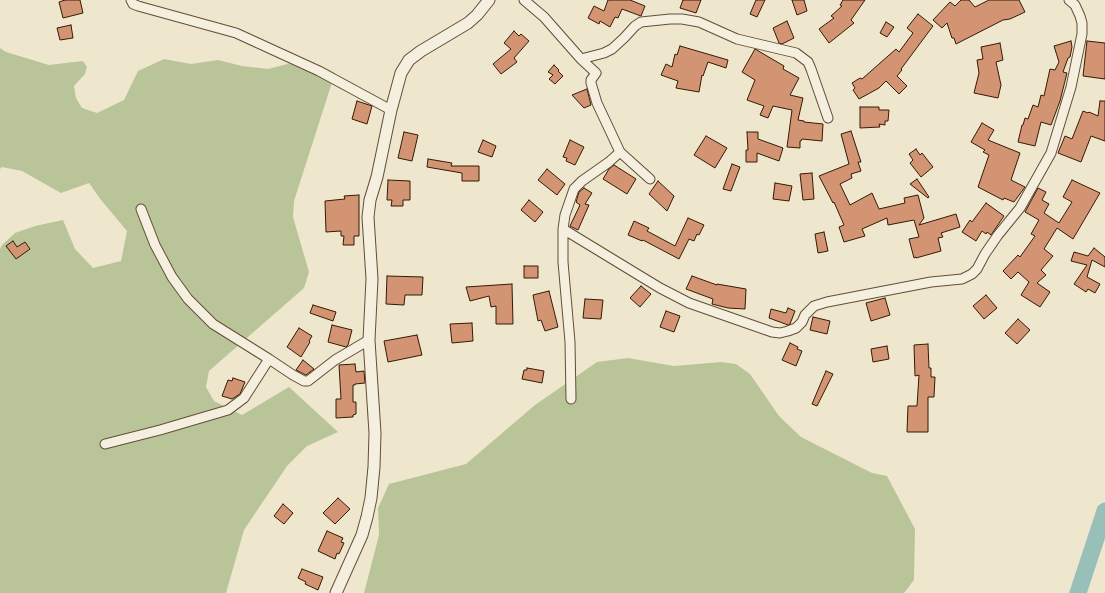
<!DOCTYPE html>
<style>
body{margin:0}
canvas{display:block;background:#eee7cd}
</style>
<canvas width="1105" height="593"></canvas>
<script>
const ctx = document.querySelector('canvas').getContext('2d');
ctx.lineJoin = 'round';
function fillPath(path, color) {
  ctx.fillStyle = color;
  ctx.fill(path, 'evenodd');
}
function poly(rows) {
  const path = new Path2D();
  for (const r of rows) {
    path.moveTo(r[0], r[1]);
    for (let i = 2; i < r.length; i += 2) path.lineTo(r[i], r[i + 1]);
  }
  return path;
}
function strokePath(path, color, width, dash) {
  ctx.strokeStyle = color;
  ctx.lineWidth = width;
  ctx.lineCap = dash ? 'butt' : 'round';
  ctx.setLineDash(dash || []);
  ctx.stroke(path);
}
const green = poly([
 [0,48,6,52,49,65,83,61,87,67,85,74,74,86,76,98,82,108,97,113,124,100,138,71,164,59,191,64,218,60,242,66,268,69,291,63,307,66,322,66,335,73,294,201,293,217,309,272,304,288,209,371,206,387,214,401,242,415,289,387,338,432,307,446,287,466,244,530,226,593,0,593,0,249,2,245,15,233,35,226,63,220,75,249,93,268,121,261,127,231,101,200,89,183,61,193,22,171,2,167,0,169],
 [628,358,674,366,721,362,736,364,750,374,779,416,801,437,872,473,887,476,915,529,914,580,904,593,364,593,379,535,378,508,389,484,466,464,535,405,597,362]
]);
const river = poly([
 [1078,593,1105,511]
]);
const building = poly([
 [65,0,80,0,83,13,63,18,59,2,65,0],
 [608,0,630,0,645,6,641,16,622,9,618,18,615,17,610,27,600,21,599,24,588,18,594,6,604,11,608,0],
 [683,0,701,0,696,13,680,8,683,0],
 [756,0,765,0,757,17,750,14,756,0],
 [792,0,804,0,807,11,797,15,792,0],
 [843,0,865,0,851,20,854,23,829,43,819,29,834,18,831,16,842,6,840,5,843,0],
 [961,0,969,0,975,7,989,0,1019,0,1025,12,1010,19,1003,20,956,44,954,38,952,38,947,23,942,28,933,20,950,2,955,6,961,0],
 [918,14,933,26,901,69,902,70,897,76,907,86,899,94,886,81,879,88,859,99,853,90,855,88,852,83,860,78,862,79,896,49,899,52,913,33,907,28,918,14],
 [787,21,794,38,782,44,779,43,773,28,787,21],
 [886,22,894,27,887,37,880,33,886,22],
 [71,25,73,38,60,40,57,28,71,25],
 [514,31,519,36,521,34,529,41,514,58,517,62,501,74,493,64,511,49,504,43,514,31],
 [1071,41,1072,47,1070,57,1068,58,1063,72,1067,73,1060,101,1051,125,1041,122,1035,146,1018,142,1022,125,1023,125,1025,118,1028,119,1033,105,1038,107,1041,95,1044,96,1050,69,1055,70,1059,62,1054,46,1071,41],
 [1087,41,1105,43,1105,79,1083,76,1087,41],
 [1000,43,1003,60,996,62,1001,85,998,98,974,93,979,73,977,60,983,59,981,47,1000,43],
 [680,46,728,60,726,68,708,62,703,76,702,75,699,92,676,88,678,81,661,75,666,64,672,67,675,54,677,55,680,46],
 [755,49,784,66,783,69,799,78,790,95,803,98,798,120,804,121,804,122,823,124,822,141,802,139,801,141,800,141,800,148,787,147,792,110,773,106,768,118,760,115,764,106,747,100,755,80,742,72,755,49],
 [554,65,559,70,558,71,563,76,555,84,549,79,553,75,548,72,554,65],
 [587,89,591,105,584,108,572,95,587,89],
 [357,101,372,106,367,124,352,119,357,101],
 [1100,101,1105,101,1105,141,1091,136,1081,162,1058,153,1065,136,1072,139,1083,111,1088,113,1089,112,1098,116,1100,101],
 [860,107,879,107,879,110,889,110,888,121,885,121,885,125,879,124,880,127,860,128,860,107],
 [982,123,994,130,988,140,1020,153,1011,180,1025,187,1014,202,1004,198,1003,200,978,187,989,155,983,152,985,150,971,142,982,123],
 [851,131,861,162,858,162,861,171,851,174,852,178,840,184,850,205,872,193,879,209,905,203,904,198,918,195,924,218,919,225,956,214,960,227,941,233,943,237,938,238,941,251,916,258,916,257,914,258,909,239,919,237,914,220,888,225,887,218,862,229,865,236,844,242,839,227,844,225,834,202,833,203,819,176,849,164,841,134,851,131],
 [404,132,418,135,412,161,398,158,404,132],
 [747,132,758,132,758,139,783,148,779,161,757,153,757,162,746,162,746,150,748,150,747,132],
 [706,136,727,148,715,168,694,155,706,136],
 [483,140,496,146,492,157,478,152,483,140],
 [570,140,584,147,575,165,566,161,567,158,563,157,570,140],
 [916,149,920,155,922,153,933,167,921,177,910,163,913,160,909,154,916,149],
 [428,159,452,163,451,166,479,166,479,181,462,181,462,173,427,167,428,159],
 [732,164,740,167,731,191,723,189,732,164],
 [614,165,636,179,627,194,603,179,609,169,614,165],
 [547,169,565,184,557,195,538,180,547,169],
 [812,173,814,199,803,200,800,174,812,173],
 [917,179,929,197,928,198,910,184,917,179],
 [388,180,410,181,410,200,403,200,403,206,391,206,392,200,387,200,388,180],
 [1072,180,1100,193,1073,239,1057,228,1044,249,1053,256,1041,270,1046,275,1037,283,1050,292,1040,307,1021,295,1029,282,1018,272,1011,279,1003,271,1018,255,1020,257,1035,236,1031,234,1039,220,1025,212,1038,188,1046,192,1042,200,1049,204,1044,213,1059,223,1072,202,1063,197,1072,180],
 [658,181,674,196,667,211,649,194,658,181],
 [775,183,792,186,789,201,773,199,775,183],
 [584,188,592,193,585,204,589,205,578,230,570,226,580,205,576,202,579,192,584,188],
 [359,195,359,236,354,236,354,245,343,245,344,236,341,236,341,231,326,232,325,201,345,199,344,196,359,195],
 [529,200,543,212,535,222,521,210,529,200],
 [986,203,1004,216,991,235,987,232,986,234,982,231,976,241,962,232,970,220,972,222,986,203],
 [688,218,704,225,699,235,697,234,694,241,689,239,679,259,643,240,642,241,628,235,634,221,649,228,647,231,675,246,688,218],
 [824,232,828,251,818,253,815,234,824,232],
 [13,241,17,247,25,242,30,249,16,259,6,246,13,241],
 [1094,248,1105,257,1105,267,1092,260,1087,277,1100,284,1095,293,1088,289,1086,292,1074,284,1087,265,1071,261,1074,252,1088,256,1094,248],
 [524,266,538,266,538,278,524,278,524,266],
 [387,276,423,277,422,295,405,295,404,305,386,304,387,276],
 [692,276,717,285,717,284,746,289,745,309,728,308,712,304,713,299,686,289,692,276],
 [512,284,513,324,496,324,496,306,491,307,489,296,470,301,466,287,512,284],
 [641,286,651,294,640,307,630,298,641,286],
 [549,291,558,327,545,331,541,320,538,321,533,295,549,291],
 [986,295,997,308,984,319,973,306,986,295],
 [885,298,890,315,871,321,866,303,885,298],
 [585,299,603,300,601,319,583,318,585,299],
 [313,305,336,312,333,321,310,313,313,305],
 [788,308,795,311,790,324,788,325,769,318,771,309,786,313,788,308],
 [666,311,680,316,674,332,660,327,666,311],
 [813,317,830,321,827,334,810,330,813,317],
 [1018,319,1030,330,1017,344,1005,333,1018,319],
 [472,323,473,341,452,343,450,324,472,323],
 [332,325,352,330,348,345,346,347,328,342,332,325],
 [299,328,312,336,309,341,310,342,301,357,287,347,299,328],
 [417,335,422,355,388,362,384,341,417,335],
 [790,343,798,347,797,349,802,351,796,366,782,360,790,343],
 [928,344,929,368,931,368,931,377,935,377,934,397,928,397,928,432,907,432,908,406,917,406,919,375,915,376,914,345,928,344],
 [887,346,889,359,873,362,871,349,887,346],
 [303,360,314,369,306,375,296,370,303,360],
 [355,364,356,372,364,371,365,383,355,384,355,385,353,385,353,402,356,402,356,414,353,415,353,417,336,418,336,399,341,399,339,365,355,364],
 [527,368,544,371,542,383,522,379,524,370,527,370,527,368],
 [826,371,833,374,817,406,812,404,826,371],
 [233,378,245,382,240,394,232,399,222,396,228,380,232,381,233,378],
 [338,498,350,509,335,524,323,513,338,498],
 [283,504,293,513,284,524,274,516,283,504],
 [327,531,343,538,341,542,344,543,339,554,337,553,335,559,318,551,327,531],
 [302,569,323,577,318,590,305,584,306,582,298,578,302,569]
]);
const minor = poly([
 [131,0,133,4,138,6,236,33,319,71,391,110],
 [524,0,544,17,581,59,604,53,612,49,624,38,635,26,641,22,670,19,682,19,699,22,737,39,796,53,808,62,811,69,828,118],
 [620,152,650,179],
 [141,209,155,245,172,277,188,299,213,324,269,359],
 [563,229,660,288,689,303,772,332,780,333,788,331,796,328,802,322,805,315,814,306,827,302,931,282,962,279,972,274,977,269,985,254,998,235,1020,208,1051,153,1071,87,1082,34,1082,23,1080,16,1075,5,1069,0],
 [571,399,570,342,563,262,563,229,565,215,574,189,582,181,609,162,620,152,597,103,591,83,591,80,596,73,581,59],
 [105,444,160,430,228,410,244,398,269,359,293,375,304,381,308,381,335,360,369,340]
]);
const tertiary = poly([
 [336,593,362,535,367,517,371,498,374,467,375,433,369,340,372,279,368,217,370,200,377,177,391,110,401,73,409,60,421,51,468,23,477,15,489,0]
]);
fillPath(green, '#b9c598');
strokePath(river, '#99bfb9', 17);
fillPath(building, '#d29473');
strokePath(building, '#351a04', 1);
strokePath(minor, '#634d36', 11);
strokePath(tertiary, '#634d36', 13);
strokePath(minor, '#f4efde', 9);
strokePath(tertiary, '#f4efde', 11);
</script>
